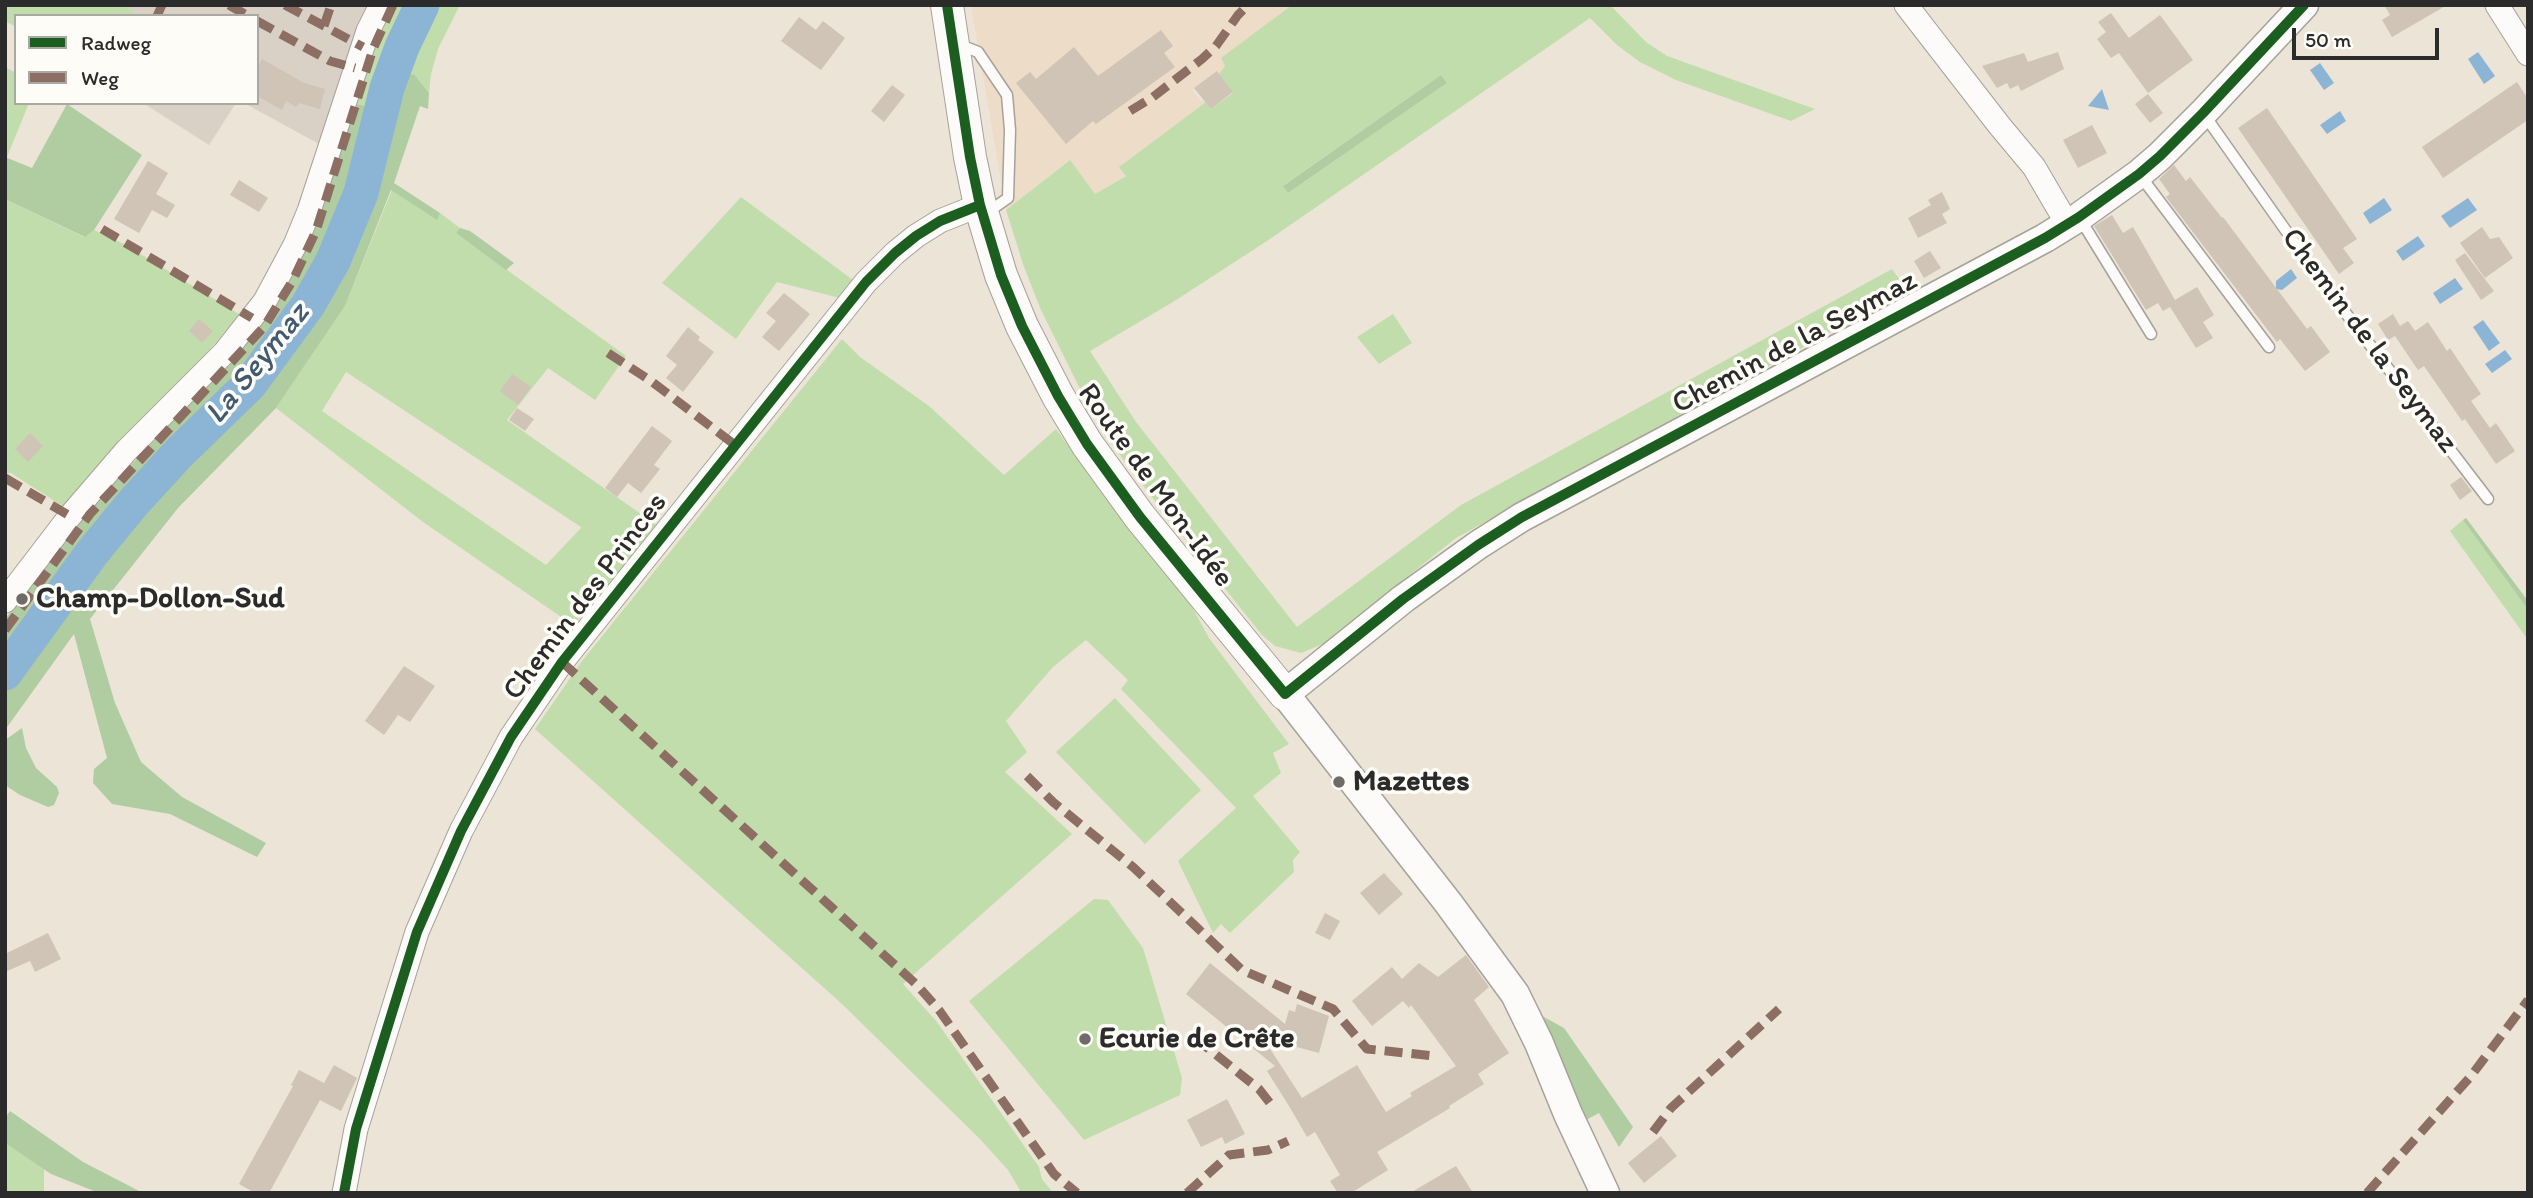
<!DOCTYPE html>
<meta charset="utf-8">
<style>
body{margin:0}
#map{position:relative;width:2533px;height:1198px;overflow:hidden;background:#ece4d6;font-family:Itim,sans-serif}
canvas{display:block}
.frame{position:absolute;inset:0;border:7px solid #2b2b2b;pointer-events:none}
.legend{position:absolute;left:14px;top:14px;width:245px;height:91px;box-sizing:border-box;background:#fdfcf7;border:2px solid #a9a8a5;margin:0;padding:9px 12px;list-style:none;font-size:21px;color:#2b2b2b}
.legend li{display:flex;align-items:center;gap:14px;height:35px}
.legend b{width:35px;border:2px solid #a9a8a5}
.scale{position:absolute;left:2292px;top:28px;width:147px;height:32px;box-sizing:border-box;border:4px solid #2b2b2b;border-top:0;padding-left:9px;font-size:21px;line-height:24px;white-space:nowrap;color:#2b2b2b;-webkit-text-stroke:5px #fdfcf7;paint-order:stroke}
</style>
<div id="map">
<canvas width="2533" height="1198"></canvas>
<div class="frame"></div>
<ul class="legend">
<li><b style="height:9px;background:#1b5e20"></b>Radweg</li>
<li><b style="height:9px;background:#8d6e63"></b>Weg</li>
</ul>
<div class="scale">50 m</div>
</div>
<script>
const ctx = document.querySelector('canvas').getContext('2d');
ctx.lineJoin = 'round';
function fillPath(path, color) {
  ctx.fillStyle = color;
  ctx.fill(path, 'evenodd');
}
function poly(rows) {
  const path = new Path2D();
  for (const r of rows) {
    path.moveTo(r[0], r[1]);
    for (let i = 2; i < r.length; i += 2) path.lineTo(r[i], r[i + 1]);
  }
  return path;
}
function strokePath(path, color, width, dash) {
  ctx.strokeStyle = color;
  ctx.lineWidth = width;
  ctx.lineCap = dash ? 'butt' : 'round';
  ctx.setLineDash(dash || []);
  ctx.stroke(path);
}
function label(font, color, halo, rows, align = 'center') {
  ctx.font = font + ' Itim,sans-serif';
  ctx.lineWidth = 7;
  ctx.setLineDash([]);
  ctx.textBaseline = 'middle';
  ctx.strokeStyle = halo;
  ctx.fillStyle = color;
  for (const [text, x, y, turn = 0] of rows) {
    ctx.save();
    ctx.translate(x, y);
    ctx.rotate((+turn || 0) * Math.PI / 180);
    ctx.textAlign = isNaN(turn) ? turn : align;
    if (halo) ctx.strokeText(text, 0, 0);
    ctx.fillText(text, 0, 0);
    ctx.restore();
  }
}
const built = poly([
 [971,5,1292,5,1221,58,1225,66,1219,74,1217,71,1192,90,1201,101,1204,100,1206,102,1120,166,1126,175,1095,194,1069,160,1006,210]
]);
const industrial = poly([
 [122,5,367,5,319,144,244,103,257,103,257,16,132,16,134,11],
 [143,103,236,103,209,145]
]);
const green = poly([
 [5,5,122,5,134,11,132,16,16,16,16,27,5,21],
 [391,5,460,5,438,49,431,74,429,93,414,74,386,111,353,103,371,49],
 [1292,5,1610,5,1646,42,1667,56,1815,109,1791,121,1676,80,1640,62,1617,45,1590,18,1270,239,1173,302,1090,351,1136,422,1297,627,1461,505,1892,269,1907,290,1456,538,1323,644,1301,653,1275,646,1262,635,1158,505,1113,446,1088,405,1041,310,1024,267,1006,210,1070,160,1095,194,1126,176,1119,167,1206,102,1211,109,1233,93,1219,74,1225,66,1221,58],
 [1441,75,1447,83,1288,193,1284,185],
 [5,67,16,73,16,103,29,103,7,157,5,157],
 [392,190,436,219,440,213,460,228,456,233,626,356,595,400,548,368,507,420,658,526,588,615,570,623,423,522,276,408,345,306],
 [346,372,581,527,581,528,546,565,322,411],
 [741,197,853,280,840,298,777,282,736,339,662,283],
 [5,199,84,237,94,230,124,244,239,314,193,370,67,509,11,473,5,473],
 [1393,314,1412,343,1379,364,1357,337],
 [842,339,860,357,929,406,1004,475,1056,429,1102,493,1191,605,1209,638,1289,744,1273,753,1281,773,1253,796,1300,852,1293,860,1294,872,1230,933,1221,924,1213,933,1178,861,1236,808,1121,689,1128,680,1086,640,1053,667,1006,721,1027,752,1005,772,1072,834,903,984,937,1022,1039,1167,1042,1179,1053,1193,1016,1193,1020,1190,1008,1170,980,1139,842,1004,535,729,582,661],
 [2463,520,2528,610,2528,640,2450,531],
 [1115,698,1201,790,1145,844,1056,752],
 [1094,899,1108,900,1143,948,1182,1078,1180,1095,1084,1140,969,1001],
 [5,1143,44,1169,44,1193,5,1193]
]);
const forest = poly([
 [414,74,429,93,428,109,420,106,394,183,440,213,437,220,391,190,345,306,276,408,178,508,90,619,115,703,141,762,182,797,266,843,257,857,170,814,112,804,93,783,94,769,107,758,74,634,5,730,5,619,82,517,241,348,353,103,385,111,395,78],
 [1441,75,1447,83,1288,193,1283,186],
 [67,104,142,155,94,230,85,237,5,199,5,157,32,168],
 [460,228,470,231,514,263,506,270,456,233],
 [2466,518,2528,601,2528,610,2463,520],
 [22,728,26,748,36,768,57,787,59,793,54,805,48,807,20,795,5,785,5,740],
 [1542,1016,1564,1028,1633,1127,1619,1147,1599,1113,1584,1121],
 [10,1111,83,1162,143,1193,99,1193,51,1174,5,1143,5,1118]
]);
const water = poly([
 [2478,52,2495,76,2484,84,2468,59],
 [2320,63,2334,83,2324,90,2310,70],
 [2102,89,2109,110,2088,106],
 [2340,111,2346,121,2327,134,2320,125],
 [2384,198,2392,210,2370,224,2363,213],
 [2468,198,2477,210,2450,228,2441,216],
 [2418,236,2425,246,2403,261,2396,251],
 [2291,269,2297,278,2282,290,2276,289,2276,281],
 [2455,278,2463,289,2440,304,2433,293],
 [2483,320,2500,343,2489,351,2473,327],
 [2505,350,2512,359,2492,373,2485,364]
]);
const river = poly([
 [5,673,92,553,133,503,178,454,250,384,308,305,333,261,361,193,387,88,402,47,422,5]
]);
const building = poly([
 [2384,5,2447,5,2392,37,2382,20,2390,15],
 [2111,13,2129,38,2160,15,2193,60,2148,93,2119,53,2111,58,2097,39,2106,32,2098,22],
 [799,17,816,30,823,21,845,38,821,70,781,41],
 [1161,30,1173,46,1164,53,1175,67,1096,124,1093,121,1066,144,1016,83,1030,72,1036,79,1074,47,1098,76],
 [2058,52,2064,69,2021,91,2018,85,2010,89,2007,83,1997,88,1982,66,2024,53,2028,62],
 [262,59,304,83,325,89,320,109,299,103,296,107,286,101,282,110,257,96,257,67],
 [1217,71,1233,92,1211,109,1194,88],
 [2517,82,2528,99,2528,120,2443,178,2422,147],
 [892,85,905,95,884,122,871,111],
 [2148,94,2163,113,2150,123,2135,104],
 [2267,108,2357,239,2343,248,2354,263,2339,274,2238,128],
 [2092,125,2107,153,2078,168,2063,140],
 [148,161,168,173,156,194,175,205,167,218,152,210,139,233,114,219],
 [2174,165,2186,181,2190,177,2222,218,2223,217,2307,329,2311,326,2330,352,2305,371,2280,339,2277,342,2166,197,2170,194,2159,179],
 [239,180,268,198,259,212,230,195],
 [1942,192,1950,209,1942,214,1947,223,1918,238,1908,218,1931,205,1928,200],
 [2112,215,2123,233,2133,227,2175,300,2197,287,2214,315,2203,322,2213,338,2196,348,2170,307,2163,311,2158,303,2146,310,2094,226],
 [2482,227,2490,239,2499,237,2513,258,2485,278,2460,243],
 [1930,251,1941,268,1924,278,1914,261],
 [2465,253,2494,291,2481,300,2455,260],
 [784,293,810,314,779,351,762,337,776,321,766,313],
 [2393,314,2400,326,2408,321,2415,331,2428,322,2447,351,2450,348,2481,394,2471,401,2490,428,2496,423,2515,451,2496,464,2465,419,2462,421,2424,366,2418,370,2395,336,2388,340,2378,324],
 [199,319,213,331,202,343,189,331],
 [688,327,700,337,698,340,714,352,683,392,666,378,677,365,666,356],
 [512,374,531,387,518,405,500,391],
 [517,408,534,419,525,431,509,420],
 [652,426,672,441,654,465,660,469,641,493,628,483,617,497,605,488],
 [30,433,43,446,28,462,15,449],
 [2461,477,2472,491,2460,500,2450,485],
 [404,666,435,686,410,722,398,715,384,735,365,721],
 [1384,873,1403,894,1379,915,1360,893],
 [1325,913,1340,921,1330,940,1315,933],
 [48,933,61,959,35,972,30,961,5,972,5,954],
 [1466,955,1489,987,1474,1000,1509,1053,1478,1074,1484,1084,1449,1106,1450,1108,1377,1152,1388,1170,1351,1193,1338,1193,1330,1181,1340,1175,1315,1132,1307,1137,1289,1106,1267,1071,1275,1066,1186,994,1210,963,1285,1024,1289,1010,1295,1012,1297,1004,1329,1016,1319,1053,1263,1038,1302,1098,1357,1065,1386,1112,1412,1096,1410,1093,1456,1066,1411,1005,1409,1008,1403,1001,1372,1026,1352,1001,1392,967,1402,979,1419,963,1438,977],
 [334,1065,357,1078,341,1111,320,1100,269,1193,255,1193,239,1184,293,1086,291,1085,299,1070,324,1083],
 [1227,1099,1245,1134,1225,1144,1222,1137,1201,1147,1187,1120],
 [1661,1136,1677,1156,1644,1183,1628,1163],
 [1456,1166,1473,1193,1410,1193]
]);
const service = poly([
 [958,44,978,52,1007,95,1010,130,1008,198,985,214],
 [2203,113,2325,286,2488,499],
 [2139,174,2269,347],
 [2079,217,2151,334]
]);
const minor = poly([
 [1906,5,1999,125,2034,167,2068,225],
 [2497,5,2528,54],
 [5,601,70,516,126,451,224,353,265,301,295,245,309,211,368,31,381,5],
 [344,1193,356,1129,417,932,461,831,511,737,562,662,866,282,895,253,916,236,940,221,980,205]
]);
const tertiary = poly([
 [1605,1193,1568,1114,1539,1043,1515,994,1449,904,1285,694,1403,599,1478,545,1522,517,2045,238,2079,217,2139,174,2160,156,2203,113,2304,5]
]);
const secondary = poly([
 [947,5,970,157,980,205,1001,275,1022,326,1058,396,1087,444,1140,517,1285,694]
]);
const quiet = poly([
 [229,5,248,16],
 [285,5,363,47],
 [157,16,162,5],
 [257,21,330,61,355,68],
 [324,26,331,5],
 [1130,111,1153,97,1202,59,1216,46,1238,15,1248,5],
 [102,229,252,318],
 [608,353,651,381,735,445],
 [5,478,70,516],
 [5,630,90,514,264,327,293,280,316,231,373,49,393,5],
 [562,662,917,985,939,1010,1054,1174,1077,1193],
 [1027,776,1053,802,1133,867,1242,970,1333,1009,1367,1049,1435,1056],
 [1195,1038,1259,1089,1273,1107],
 [1653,1132,1671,1108,1779,1009],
 [1187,1193,1229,1155,1268,1150,1288,1141],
 [2367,1193,2471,1076,2528,1000]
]);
const cycleway = poly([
 [947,5,970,157,980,205,1001,275,1022,326,1058,396,1087,444,1140,517,1285,694,1403,599,1478,545,1522,517,2045,238,2079,217,2139,174,2160,156,2203,113,2304,5],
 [344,1193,356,1129,417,932,461,831,511,737,562,662,866,282,895,253,916,236,940,221,980,205]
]);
const markers = [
 [22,599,7,"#6f6c67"],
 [1339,782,7,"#6f6c67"],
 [1085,1039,7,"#6f6c67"]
];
const streetNames = [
 ["Chemin de la Seymaz",2369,341,53],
 ["Chemin de la Seymaz",1795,343,-28],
 ["Route de Mon-Idée",1155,486,54],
 ["Chemin des Princes",586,597,-53]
];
const poiNames = [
 ["Champ-Dollon-Sud",36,599],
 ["Mazettes",1353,782],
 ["Ecurie de Crête",1099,1039]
];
const waterNames = [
 ["La Seymaz",258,364,-51]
];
fillPath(built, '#eddcc7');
fillPath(industrial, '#dad1c6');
fillPath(green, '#c2ddac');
fillPath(forest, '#b0cca1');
fillPath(water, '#8cb5d5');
strokePath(river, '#8cb5d5', 35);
fillPath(building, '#cfc4b6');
strokePath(service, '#a6a19a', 13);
strokePath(minor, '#a6a19a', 25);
strokePath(tertiary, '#a6a19a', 31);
strokePath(secondary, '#a6a19a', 34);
strokePath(service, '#fcfbf9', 10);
strokePath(minor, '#fcfbf9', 23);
strokePath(tertiary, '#fcfbf9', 28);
strokePath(secondary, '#fcfbf9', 32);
strokePath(quiet, '#8d6e63', 9, [18, 9]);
strokePath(cycleway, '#1b5e20', 10);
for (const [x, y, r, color] of markers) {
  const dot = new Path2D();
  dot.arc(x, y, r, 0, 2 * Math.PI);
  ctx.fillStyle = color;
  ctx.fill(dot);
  strokePath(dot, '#fdfcf7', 2.5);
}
label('30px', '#2b2b2b', '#fdfcf7', streetNames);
label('bold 30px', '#2b2b2b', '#fdfcf7', poiNames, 'left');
label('italic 32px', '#415a6f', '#fdfcf7', waterNames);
</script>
